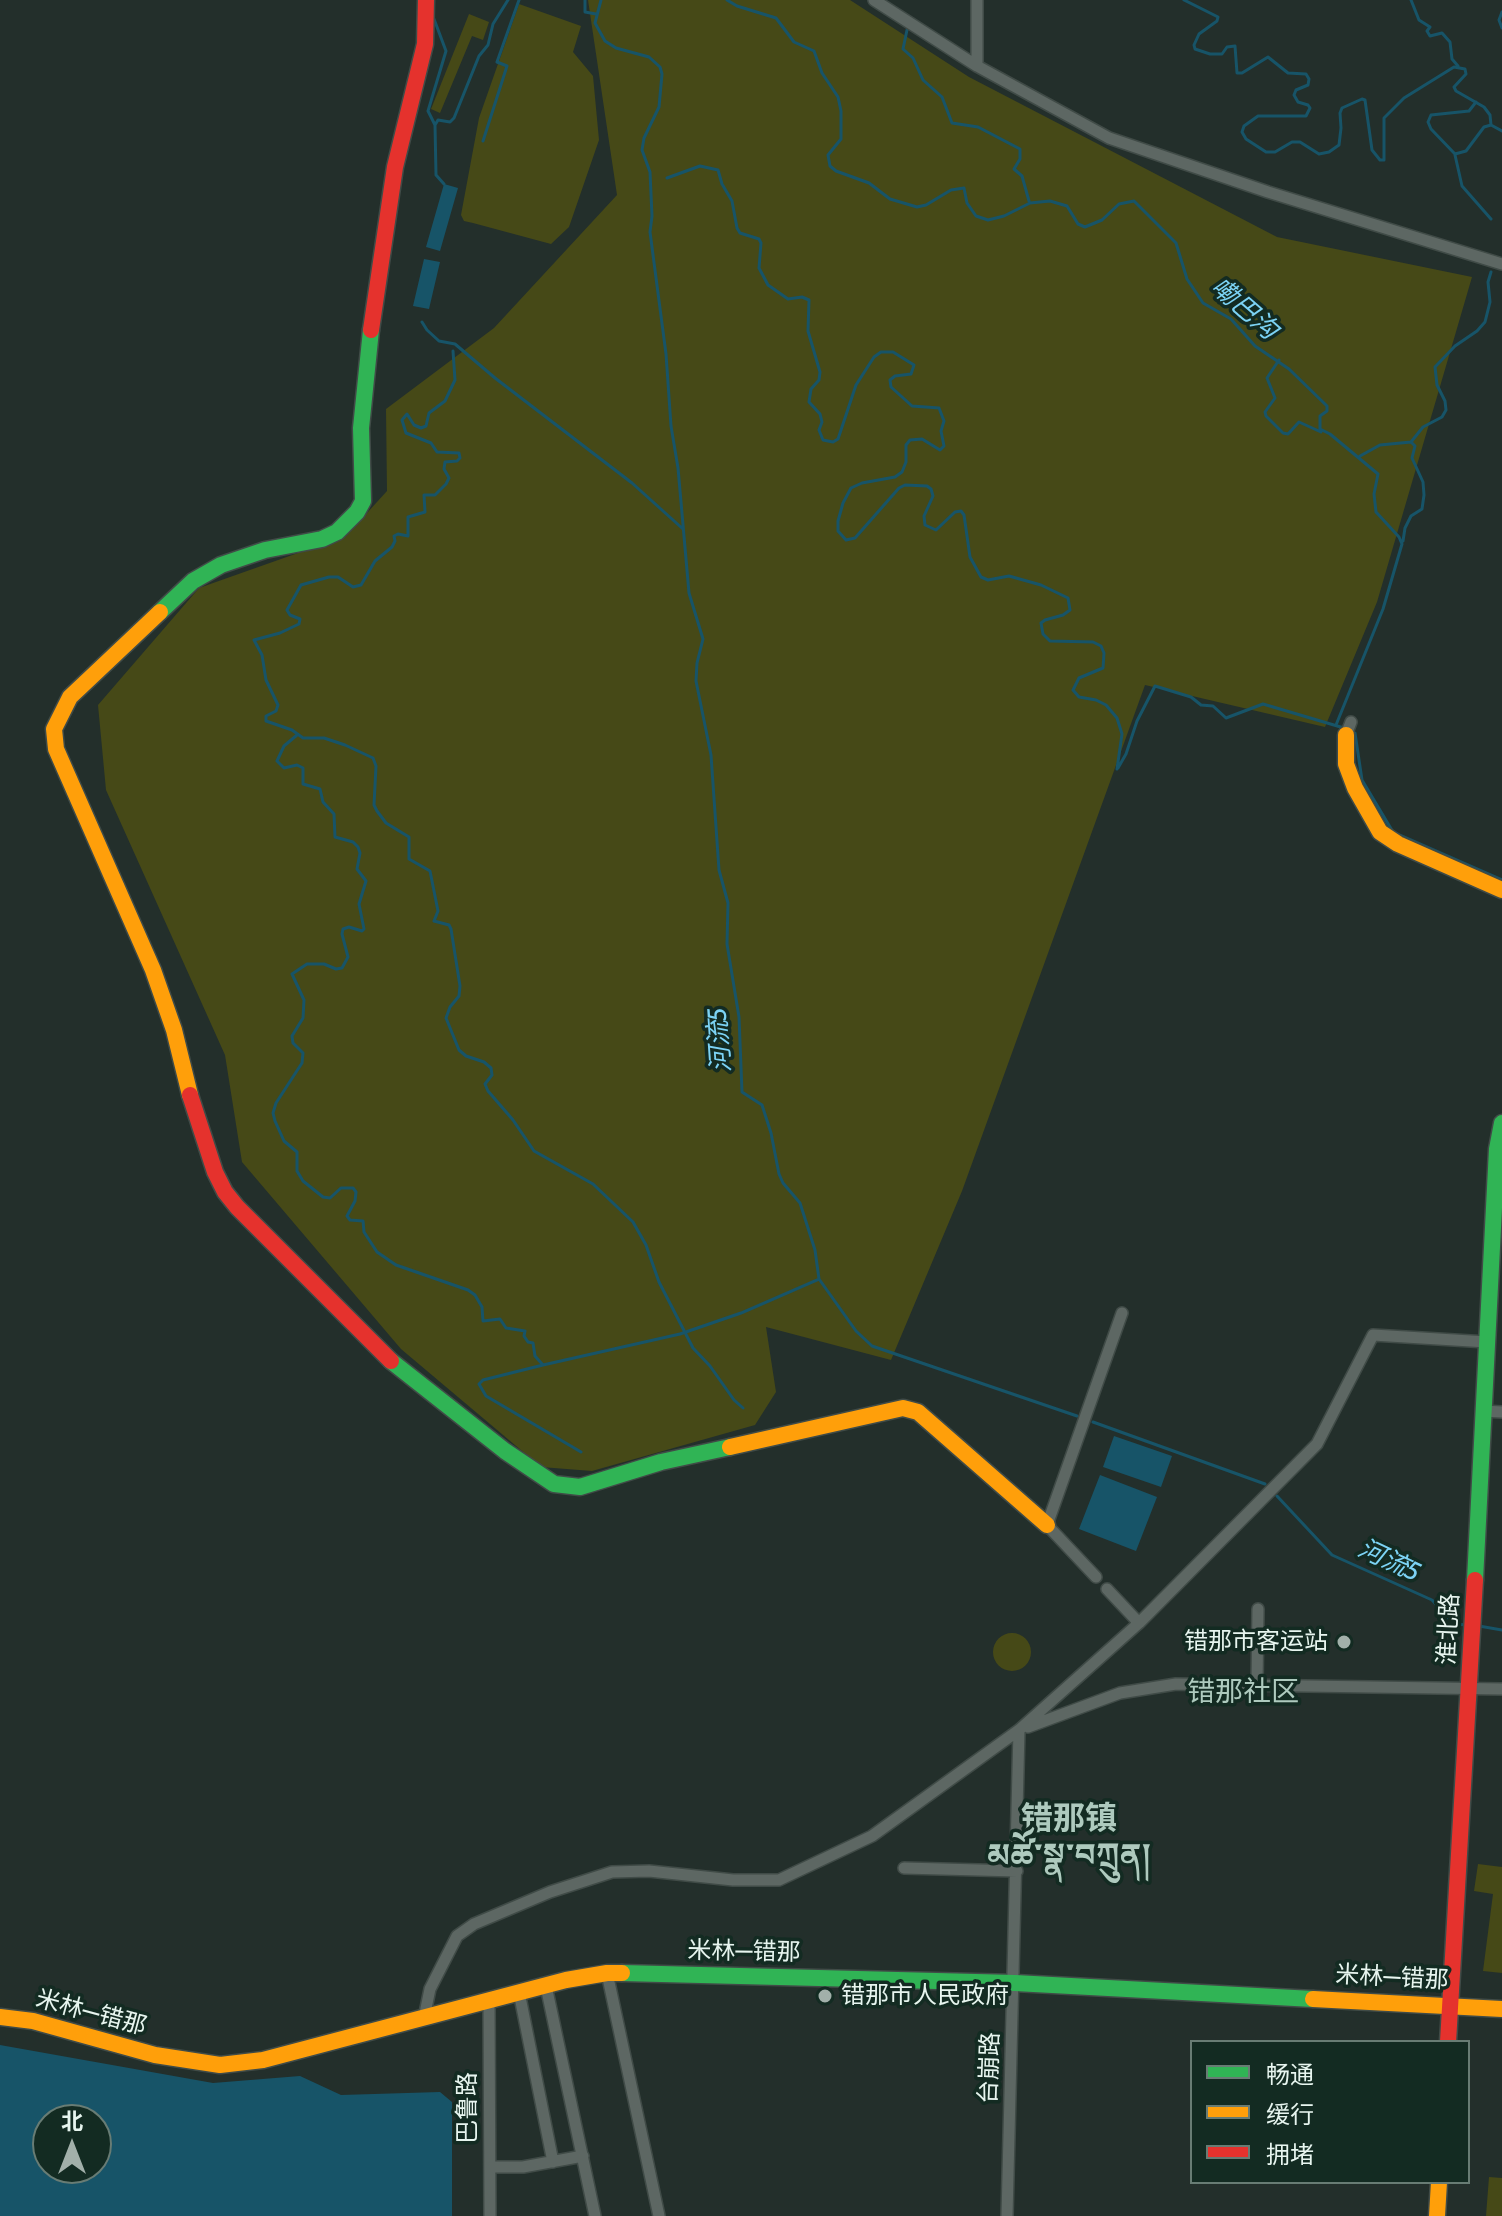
<!DOCTYPE html>
<meta charset="utf-8">
<style>
body{margin:0}
#map{position:relative;width:1502px;height:2216px;overflow:hidden;background:#232f2b;font-family:Cabin,"Noto Sans SC",sans-serif}
canvas{display:block}
.legend{position:absolute;left:1190px;top:2040px;width:280px;height:144px;box-sizing:border-box;background:#132b22;border:2px solid #687c74;margin:0;padding:10px 14px;list-style:none;font-size:24px;color:#e7f5ef}
.legend li{display:flex;align-items:center;gap:16px;height:40px}
.legend b{width:40px;border:2px solid #687c74}
.north{position:absolute;left:32px;top:2104px;width:80px;height:80px;box-sizing:border-box;background:#132b22;border:2px solid #687c74;border-radius:50%;rotate:0deg;font-size:22px;font-weight:700;line-height:32px;text-align:center;color:#e7f5ef}
.north::after{content:'';display:block;margin:auto;width:28px;height:36px;background:#a2b0aa;clip-path:polygon(50% 0,100% 100%,50% 72%,0 100%)}
</style>
<div id="map">
<canvas width="1502" height="2216"></canvas>
<ul class="legend">
<li><b style="height:10px;background:#30b455"></b>畅通</li>
<li><b style="height:10px;background:#ff9f0a"></b>缓行</li>
<li><b style="height:10px;background:#e5322d"></b>拥堵</li>
</ul>
<div class="north">北</div>
</div>
<script>
const ctx = document.querySelector('canvas').getContext('2d');
ctx.lineJoin = 'round';
function fillPath(path, color) {
  ctx.fillStyle = color;
  ctx.fill(path, 'evenodd');
}
function poly(rows) {
  const path = new Path2D();
  for (const r of rows) {
    if (r.length === 3) {
      path.moveTo(r[0] + r[2], r[1]);
      path.arc(r[0], r[1], r[2], 0, 2 * Math.PI);
      continue;
    }
    path.moveTo(r[0], r[1]);
    for (let i = 2; i < r.length; i += 2) path.lineTo(r[i], r[i + 1]);
  }
  return path;
}
function strokePath(path, color, width, dash) {
  ctx.strokeStyle = color;
  ctx.lineWidth = width;
  ctx.lineCap = dash ? 'butt' : 'round';
  ctx.setLineDash(dash || []);
  ctx.stroke(path);
}
function label(font, color, halo, rows, align = 'center') {
  ctx.font = font + ' Cabin,"Noto Sans SC","Noto Serif Tibetan",sans-serif';
  ctx.lineWidth = 7;
  ctx.setLineDash([]);
  ctx.textBaseline = 'middle';
  ctx.strokeStyle = halo;
  ctx.fillStyle = color;
  for (const [text, x, y, turn = 0] of rows) {
    ctx.save();
    ctx.translate(x, y);
    ctx.rotate((+turn || 0) * Math.PI / 180);
    ctx.textAlign = isNaN(turn) ? turn : align;
    if (halo) ctx.strokeText(text, 0, 0);
    ctx.fillText(text, 0, 0);
    ctx.restore();
  }
}
const green = poly([
 [588,0,850,0,969,77,1277,237,1472,277,1377,602,1325,727,1145,685,962,1191,891,1360,766,1327,776,1392,755,1425,592,1471,541,1467,401,1349,242,1162,225,1055,106,790,98,705,199,588,346,536,387,491,386,409,494,328,617,195],
 [519,4,581,26,573,52,593,76,599,140,569,227,551,244,473,223,464,221,461,215,479,118],
 [469,14,489,22,483,40,472,36,440,113,431,109],
 [1012,1652,19],
 [1478,1864,1502,1867,1502,1973,1483,1971,1493,1894,1474,1891],
 [1489,2177,1502,2178,1502,2216,1486,2216]
]);
const water = poly([
 [444,184,458,188,440,251,426,247],
 [424,259,440,262,429,309,413,306],
 [1114,1436,1172,1456,1161,1487,1103,1467],
 [1100,1475,1157,1497,1136,1551,1079,1529],
 [0,2045,213,2083,300,2076,341,2095,440,2092,452,2102,452,2216,0,2216],
 [48,2120,96,2120,96,2168,48,2168]
]);
const stream = poly([
 [585,0,585,12,596,14],
 [601,0,595,23,605,41,616,48,649,57,660,67,662,74,659,107,644,138,642,150,650,172,652,216,650,232,666,354,671,426,678,468,689,593,703,639,697,663,696,681,711,755,719,870,728,903,727,944,739,1017,742,1092,762,1105,771,1133,779,1174,783,1183,800,1203,815,1250,819,1279,856,1331,872,1346,1077,1416],
 [727,0,737,6,776,18,794,42,814,51,822,73,838,97,841,111,841,139,828,155,830,166,836,171,869,183,890,199,917,207,926,205,951,190,964,188,967,203,976,216,988,220,1004,216,1030,203,1050,201,1067,206,1078,224,1085,227,1102,220,1119,204,1134,201,1176,243,1187,279,1203,303,1231,319,1255,346,1289,369,1327,406,1327,411,1320,416,1320,429,1330,434,1378,474,1374,494,1376,512,1399,537,1402,544,1383,609,1336,725],
 [1184,0,1218,17,1217,21,1199,34,1194,45,1195,49,1210,54,1222,54,1227,47,1235,46,1237,73,1242,73,1268,57,1288,73,1306,74,1309,79,1308,85,1296,90,1294,95,1298,102,1308,105,1310,108,1306,116,1258,116,1244,126,1242,132,1246,139,1266,152,1275,152,1292,142,1300,142,1319,154,1329,152,1339,145,1341,128,1340,113,1342,108,1362,99,1365,100,1372,150,1380,160,1384,160,1384,118,1404,98,1454,67,1465,69,1466,74,1454,87,1456,91,1484,107,1490,115,1491,125,1502,131],
 [1411,0,1419,20,1430,27,1427,31,1430,36,1442,33,1450,42,1452,59,1458,66],
 [1502,12,1499,20,1502,28],
 [434,19,446,51,428,111,435,125,436,175,444,184],
 [907,30,903,49,913,58,923,80,942,97,952,123,978,127,1020,149,1020,159,1014,169,1022,176,1029,201],
 [1476,102,1469,111,1431,115,1428,122,1431,129,1455,154,1466,151,1484,127,1491,125],
 [435,125,438,120,450,122,454,118,479,56,488,45,493,24,508,0],
 [483,141,507,66,497,62,519,0],
 [1455,155,1462,186,1491,219],
 [667,178,700,166,718,170,722,184,732,201,737,228,740,233,759,239,761,243,759,268,768,285,788,299,802,297,809,300,808,331,820,372,819,380,811,389,809,402,820,414,822,422,819,430,823,440,833,442,838,439,856,385,874,357,881,352,893,352,914,365,911,374,895,376,890,380,891,387,912,406,939,408,944,421,941,431,944,446,940,450,922,439,910,440,906,445,906,462,902,472,895,477,862,483,851,488,843,503,838,521,838,531,846,540,855,538,899,488,905,485,927,486,931,489,933,496,924,516,925,525,936,530,955,512,961,511,964,515,970,557,981,577,988,580,1009,576,1041,585,1068,598,1070,610,1063,615,1045,620,1041,623,1043,634,1050,641,1093,642,1101,646,1104,653,1103,668,1079,678,1073,690,1079,697,1096,700,1106,705,1117,718,1122,734,1117,769],
 [422,322,427,330,439,341,455,344,495,378,632,483,683,529],
 [453,351,455,380,445,401,429,413,426,426,421,428,414,425,407,414,402,420,406,433,431,443,437,452,459,453,460,458,457,461,445,462,444,469,449,478,446,484,435,495,424,495,425,512,408,517,408,536,398,534,394,536,395,541,392,547,375,561,361,585,353,587,338,577,329,577,301,585,287,610,290,615,300,619,299,624,280,633,254,640,262,655,266,680,278,705,276,711,266,716,266,721,292,730,303,738,324,738,345,745,373,758,376,766,374,805,377,811,386,823,409,837,409,859,430,871,438,911,434,921,449,925,451,929,460,986,459,996,450,1007,446,1018,459,1050,466,1056,484,1062,491,1068,492,1075,485,1084,488,1091,513,1120,534,1151,593,1184,633,1222,646,1245,659,1282,693,1348,710,1366,734,1400,743,1408],
 [1279,360,1267,378,1275,398,1265,412,1266,416,1283,433,1288,434,1299,422,1321,432],
 [1360,456,1380,445,1411,442,1423,427,1442,417,1446,410,1445,401,1437,385,1435,367,1455,346,1477,331,1485,322,1490,302,1488,282,1491,272],
 [1403,541,1405,528,1411,516,1422,509,1424,495,1423,482,1412,458,1415,446,1411,442],
 [1351,731,1355,733,1362,780,1393,832,1502,880],
 [297,735,284,746,277,761,284,768,297,765,303,768,303,784,320,789,323,802,334,814,335,837,353,842,358,847,360,853,357,869,366,881,359,904,364,929,362,931,349,927,343,929,342,934,348,957,342,968,336,969,324,964,307,964,292,974,304,1000,303,1018,292,1036,293,1043,303,1053,302,1063,276,1103,273,1113,275,1121,284,1141,297,1152,297,1171,303,1181,323,1197,330,1198,341,1188,353,1188,356,1192,355,1201,347,1216,350,1220,363,1221,364,1232,377,1252,396,1265,468,1290,475,1295,482,1307,483,1321,500,1319,506,1328,525,1331,524,1336,528,1342,533,1343,535,1356,543,1365],
 [1118,768,1126,754,1137,721,1155,686,1191,697,1201,705,1213,706,1226,718,1263,704,1344,728],
 [1093,1422,1265,1484],
 [581,1452,486,1396,479,1384,483,1380,543,1365,680,1334,741,1313,819,1279],
 [1277,1496,1332,1555,1432,1600,1454,1624,1468,1625],
 [1479,1626,1502,1630]
]);
const street = poly([
 [874,0,977,66,1109,138,1268,192,1502,264],
 [977,0,977,66],
 [1346,735,1351,722],
 [1483,1411,1502,1412],
 [1096,1577,1047,1525,1122,1313],
 [1107,1589,1139,1623],
 [1257,1685,1258,1609],
 [1028,1727,1120,1693,1176,1684,1502,1689],
 [904,1868,1017,1871],
 [607,1973,659,2216],
 [546,1986,595,2216],
 [519,1992,553,2162],
 [489,2000,490,2216],
 [424,2018,430,1989,457,1936,474,1924,550,1892,612,1872,649,1871,733,1880,779,1880,872,1836,1019,1730,1139,1623,1317,1444,1373,1335,1487,1342],
 [490,2167,523,2167,583,2156],
 [1007,2216,1019,1730]
]);
const fast = poly([
 [160,612,193,581,221,565,265,550,322,539,337,532,357,512,363,501,361,428,371,330],
 [391,1361,505,1451,554,1484,580,1487,661,1462,730,1447],
 [1475,1580,1497,1149,1502,1123],
 [622,1973,1015,1983,1313,1999]
]);
const slow = poly([
 [160,612,70,697,54,729,56,749,153,970,174,1030,190,1095],
 [1346,735,1346,764,1355,788,1380,832,1398,844,1502,890],
 [730,1447,903,1408,918,1412,1047,1525],
 [1313,1999,1502,2009],
 [0,2017,33,2021,155,2055,220,2065,263,2060,566,1980,607,1973,622,1973],
 [1437,2216,1439,2182]
]);
const jam = poly([
 [371,330,395,167,425,44,426,0],
 [190,1095,215,1172,225,1192,237,1207,391,1361],
 [1448,2042,1475,1580]
]);
const markers = [
 [1344,1642,8,"#a2b0aa"],
 [825,1996,8,"#a2b0aa"]
];
const streetNames = [
 ["淮北路",1449,1629,-87],
 ["米林—错那",744,1952,1],
 ["米林—错那",1392,1978,3],
 ["米林—错那",91,2013,15],
 ["台崩路",990,2068,-88],
 ["巴鲁路",468,2108,-90]
];
const poiNames = [
 ["错那市客运站",1328,1642],
 ["错那市人民政府",841,1996,"left"]
];
const waterNames = [
 ["嘞巴沟",1244,309,41],
 ["河流5",720,1040,-94],
 ["河流5",1389,1561,25]
];
const quarterNames = [
 ["错那社区",1243,1693]
];
const districtNames = [
 ["错那镇",1069,1820],
 ["མཚོ་སྣ་བཀྲུན།",1069,1857]
];
fillPath(green, '#464917');
fillPath(water, '#175468');
strokePath(stream, '#175468', 3);
strokePath(street, '#404b47', 14);
strokePath(fast, '#404b47', 19);
strokePath(slow, '#404b47', 19);
strokePath(jam, '#404b47', 19);
strokePath(street, '#5d6763', 11);
strokePath(fast, '#30b455', 16);
strokePath(slow, '#ff9f0a', 16);
strokePath(jam, '#e5322d', 16);
for (const [x, y, r, color] of markers) {
  const dot = new Path2D();
  dot.arc(x, y, r, 0, 2 * Math.PI);
  ctx.fillStyle = color;
  ctx.fill(dot);
  strokePath(dot, '#132b22', 3);
}
label('24px', '#e7f5ef', '#132b22', streetNames);
label('24px', '#e7f5ef', '#132b22', poiNames, 'right');
label('italic 26px', '#7cd3f5', '#132b22', waterNames);
label('28px', '#aecabe', '#132b22', quarterNames);
label('bold 32px', '#aecabe', '#132b22', districtNames);
</script>
